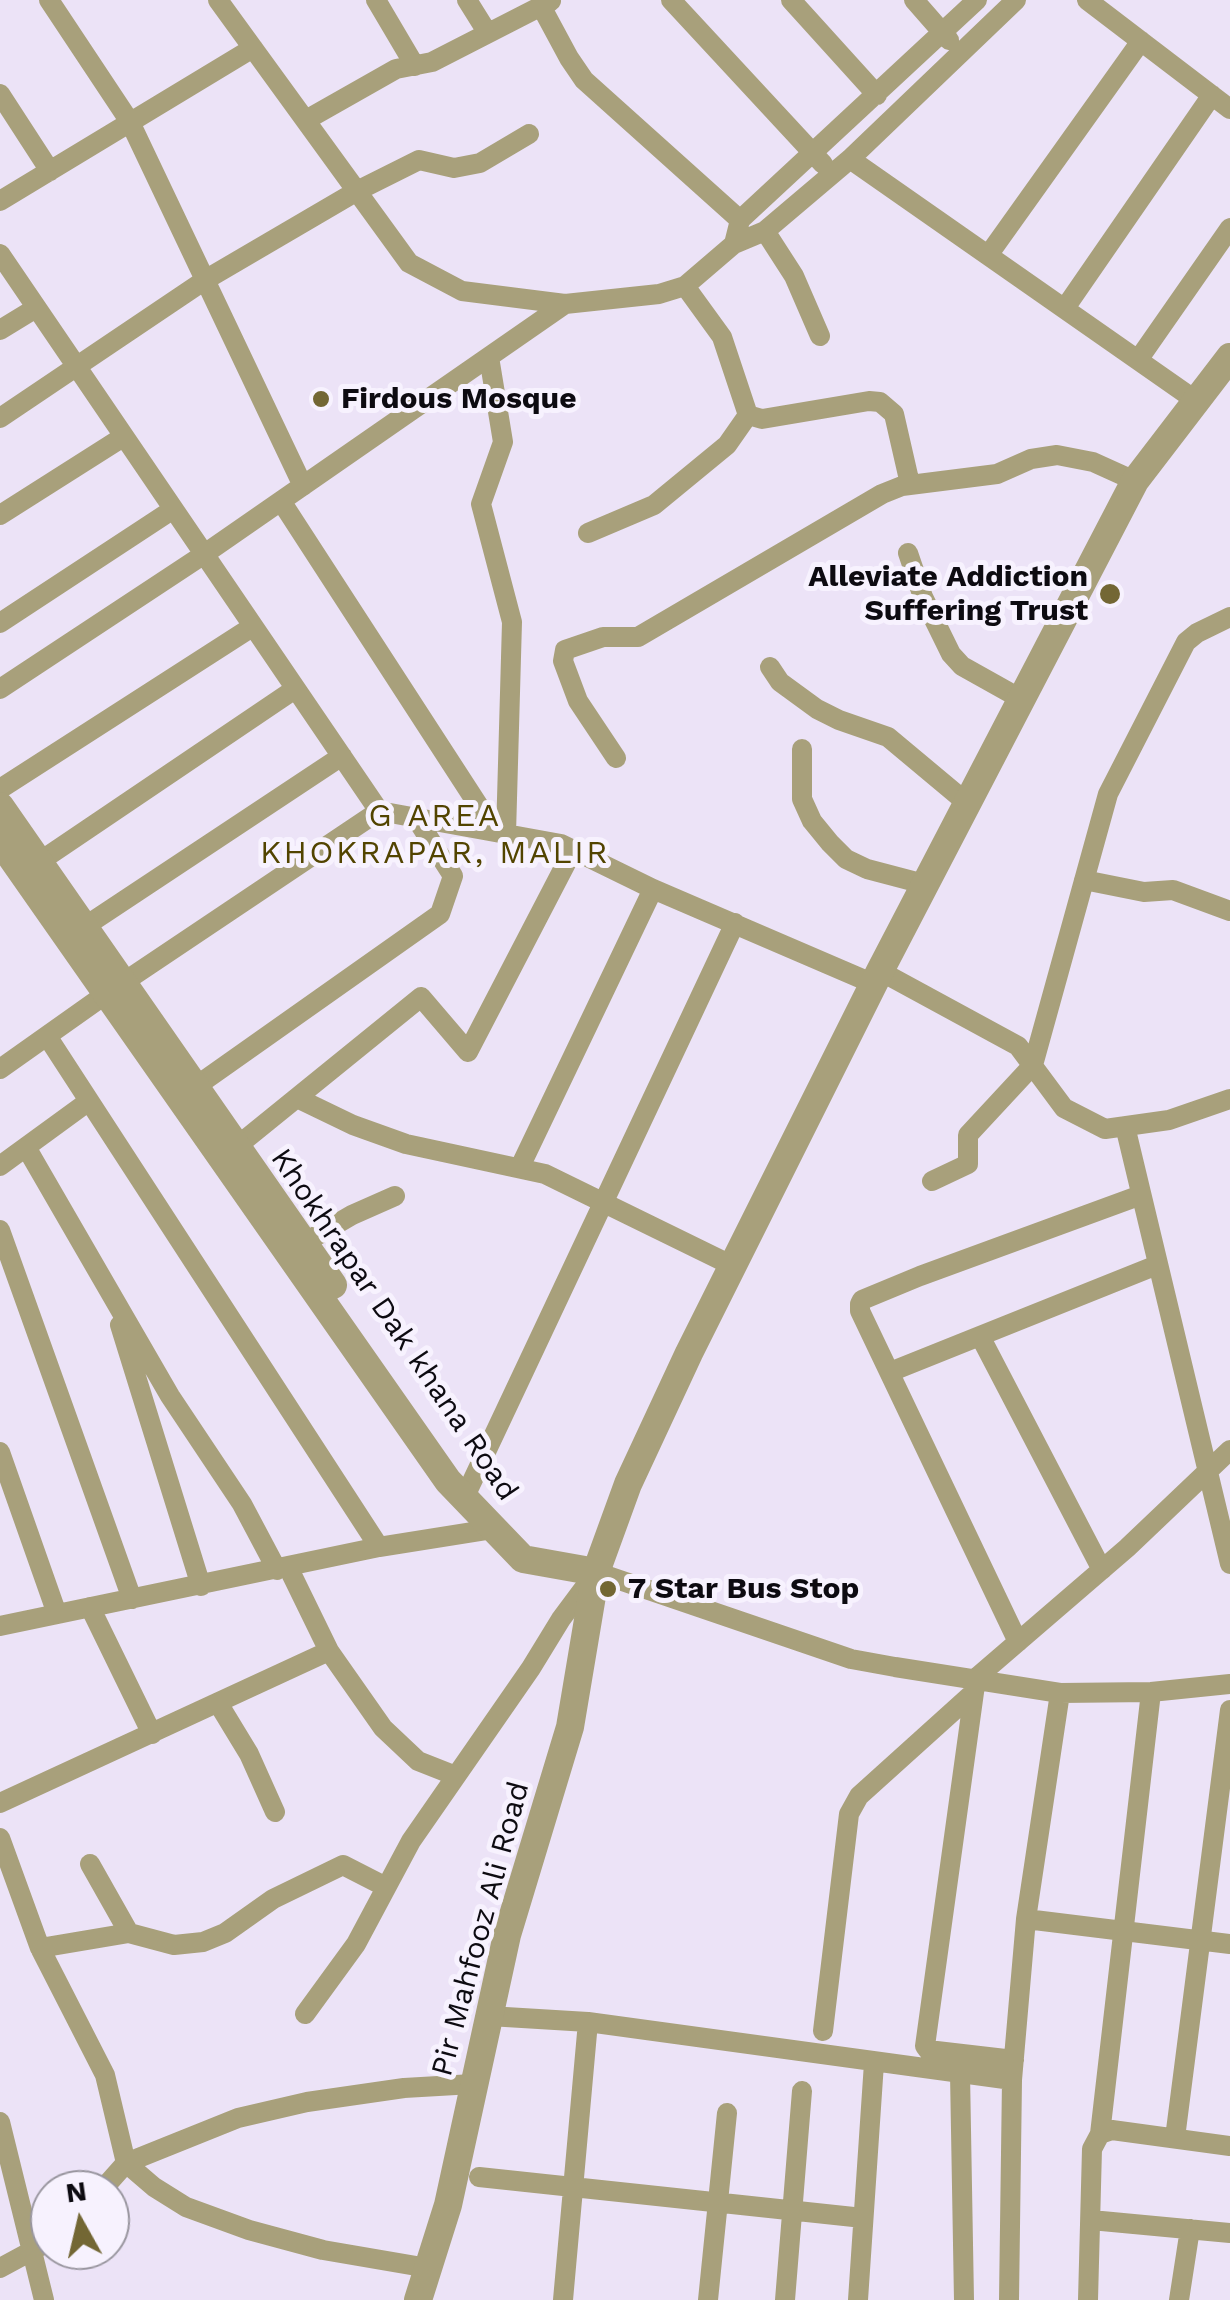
<!DOCTYPE html>
<style>
body{margin:0}
#map{position:relative;width:1230px;height:2300px;overflow:hidden;background:#ece3f7;font-family:"Work Sans",sans-serif}
canvas{display:block}
.north{position:absolute;left:30px;top:2170px;width:100px;height:100px;box-sizing:border-box;background:#f7f2fe;border:2px solid #99969f;border-radius:50%;rotate:352deg;font-size:28px;font-weight:700;line-height:40px;text-align:center;color:#0d0b11}
.north::after{content:'';display:block;margin:auto;width:35px;height:45px;background:#736734;clip-path:polygon(50% 0,100% 100%,50% 72%,0 100%)}
</style>
<div id="map">
<canvas width="1230" height="2300"></canvas>
<div class="north">N</div>
</div>
<script>
const ctx = document.querySelector('canvas').getContext('2d');
ctx.lineJoin = 'round';
function poly(rows) {
  const path = new Path2D();
  for (const r of rows) {
    path.moveTo(r[0], r[1]);
    for (let i = 2; i < r.length; i += 2) path.lineTo(r[i], r[i + 1]);
  }
  return path;
}
function strokePath(path, color, width, dash) {
  ctx.strokeStyle = color;
  ctx.lineWidth = width;
  ctx.lineCap = dash ? 'butt' : 'round';
  ctx.setLineDash(dash || []);
  ctx.stroke(path);
}
function label(font, color, halo, rows, align = 'center') {
  ctx.font = font + ' "Work Sans",sans-serif';
  ctx.lineWidth = 10;
  ctx.setLineDash([]);
  ctx.textBaseline = 'middle';
  ctx.strokeStyle = halo;
  ctx.fillStyle = color;
  for (const [text, x, y, turn = 0] of rows) {
    ctx.save();
    ctx.translate(x, y);
    ctx.rotate((+turn || 0) * Math.PI / 180);
    ctx.textAlign = isNaN(turn) ? turn : align;
    if (halo) ctx.strokeText(text, 0, 0);
    ctx.fillText(text, 0, 0);
    ctx.restore();
  }
}
const minor = poly([
 [49,0,130,122,303,486],
 [218,0,409,263,462,291,565,304,659,294,685,286,734,244,765,231,850,159,1016,0],
 [376,0,415,66],
 [467,0,487,32],
 [671,0,823,164],
 [791,0,877,95],
 [914,0,949,40],
 [1087,0,1230,109],
 [541,6,569,58,584,80,740,220],
 [0,94,50,171],
 [306,120,396,69,432,62,551,1],
 [850,159,1195,400],
 [0,201,253,48],
 [765,231,794,276,820,336],
 [734,244,740,220,977,0],
 [0,254,379,811,561,844,653,889,874,984],
 [989,254,1141,41],
 [685,286,722,337,748,415,762,419,869,401,880,402,894,414,910,484],
 [1065,308,1212,95],
 [0,330,36,308],
 [489,357,503,442,481,504,512,622,506,834],
 [1138,360,1230,228],
 [0,418,205,280,357,191,419,160,454,168,480,163,529,134],
 [281,501,495,831],
 [0,515,123,437],
 [588,533,654,505,727,445,748,415],
 [908,553,923,597,951,654,962,666,1021,699],
 [0,623,172,510],
 [770,667,780,682,817,709,839,720,888,737,967,803],
 [0,689,203,555,565,304],
 [802,749,802,799,812,821,830,843,846,859,867,869,924,884],
 [616,758,578,701,563,661,565,650,603,637,638,637,882,494,902,486,997,474,1031,459,1057,455,1093,462,1135,481],
 [0,789,252,627],
 [39,862,295,689],
 [1084,880,1144,892,1173,890,1230,911],
 [84,927,342,756],
 [880,971,1018,1046,1064,1108,1105,1129,1169,1120,1230,1099],
 [47,1036,379,1547],
 [0,1069,106,994,379,811],
 [195,1087,440,914,453,876,416,818],
 [297,1098,353,1125,406,1144,545,1174,733,1266],
 [1125,1126,1230,1564],
 [26,1147,170,1396,242,1504,277,1570],
 [236,1147,421,997,468,1052,573,850],
 [0,1166,89,1101],
 [520,1167,653,889],
 [932,1181,968,1164,968,1135,1033,1065,1108,794,1186,642,1197,633,1230,617],
 [0,1230,132,1599],
 [304,1243,352,1215,395,1196],
 [120,1325,201,1586],
 [980,1336,1102,1570],
 [890,1372,1157,1265],
 [0,1452,57,1614],
 [468,1490,735,923],
 [288,1567,329,1651,383,1728,418,1761,456,1776],
 [90,1607,152,1734],
 [0,1626,379,1547,492,1529],
 [1018,1642,860,1311,860,1304,862,1300,920,1276,1141,1195],
 [218,1703,249,1754,275,1812],
 [0,1803,329,1651],
 [0,1838,40,1948,105,2075,126,2163,154,2187,186,2207,249,2230,323,2250,428,2268],
 [90,1864,129,1933],
 [1026,1919,1230,1944],
 [40,1948,129,1933,174,1945,203,1942,225,1933,273,1899,343,1865,386,1887],
 [305,2014,356,1944,411,1841,531,1668,561,1619,596,1572,851,1659,895,1667,1060,1693,1151,1692,1230,1684],
 [489,2016,588,2022,1012,2080],
 [823,2031,849,1814,859,1796,971,1695],
 [1014,2060,928,2050,925,2046,976,1678,1127,1548,1230,1450],
 [960,2073,964,2300],
 [0,2122,44,2300],
 [1100,2134,1151,1692],
 [1175,2138,1230,1710],
 [479,2177,863,2218],
 [102,2190,126,2163,238,2118,307,2102,404,2088,473,2084],
 [1091,2220,1230,2233],
 [0,2268,50,2241],
 [563,2300,588,2022],
 [708,2300,727,2113],
 [785,2300,802,2091],
 [858,2300,874,2063],
 [1009,2300,1012,2080,1026,1919,1060,1693],
 [1088,2300,1092,2149,1100,2134,1112,2130,1230,2146],
 [1179,2300,1190,2229]
]);
const tertiary = poly([
 [0,806,333,1285],
 [0,841,448,1481,523,1559,596,1572],
 [418,2300,448,2205,507,1935,570,1727,596,1572,628,1484,689,1353,880,971,1135,481,1230,357]
]);
const markers = [
 [321,399,10,"#736734"],
 [1110,594,12,"#736734"],
 [608,1589,10,"#736734"]
];
const poiNames = [
 ["Firdous Mosque",341,399],
 ["Alleviate Addiction",1088,577,"right"],
 ["Suffering Trust",1088,611,"right"],
 ["7 Star Bus Stop",628,1589]
];
const streetNames = [
 ["Khokhrapar Dak khana Road",394,1325,56],
 ["Pir Mahfooz Ali Road",481,1929,-75]
];
const neighbourhoodNames = [
 ["G AREA",435,817],
 ["KHOKRAPAR, MALIR",435,854]
];
strokePath(minor, '#a8a07b', 20);
strokePath(tertiary, '#a8a07b', 28);
for (const [x, y, r, color] of markers) {
  const dot = new Path2D();
  dot.arc(x, y, r, 0, 2 * Math.PI);
  ctx.fillStyle = color;
  ctx.fill(dot);
  strokePath(dot, '#f7f2fe', 4);
}
label('bold 30px', '#0d0b11', '#f7f2fe', poiNames, 'left');
label('30px', '#0d0b11', '#f7f2fe', streetNames);
ctx.letterSpacing = '2.5px';
label('32px', '#524400', '#f7f2fe', neighbourhoodNames);
ctx.letterSpacing = '0px';
</script>
